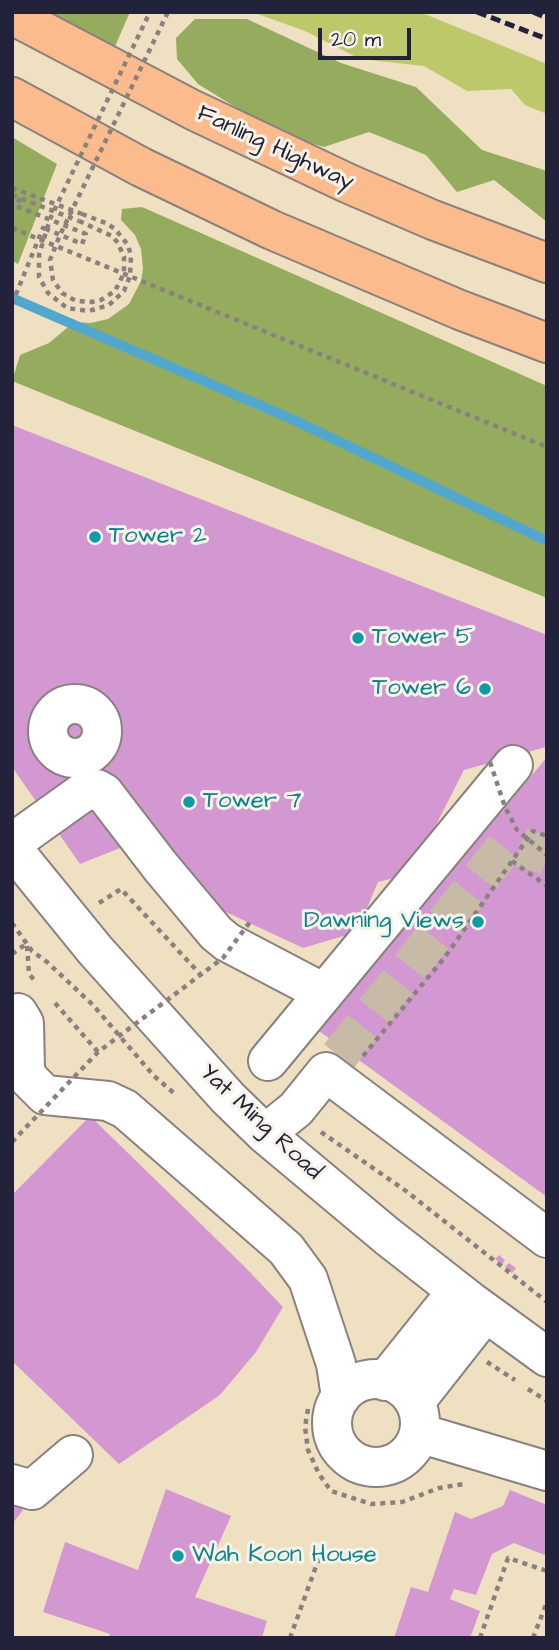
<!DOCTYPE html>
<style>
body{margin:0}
#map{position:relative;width:559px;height:1650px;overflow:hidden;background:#f0e0c2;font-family:"Architects Daughter",sans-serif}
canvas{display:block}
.frame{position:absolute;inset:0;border:14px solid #22223b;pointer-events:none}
.scale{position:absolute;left:318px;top:28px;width:93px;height:32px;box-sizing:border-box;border:4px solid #22223b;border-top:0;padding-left:9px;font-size:21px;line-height:24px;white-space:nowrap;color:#22223b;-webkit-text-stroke:5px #f7f3e8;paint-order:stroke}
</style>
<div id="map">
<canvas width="559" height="1650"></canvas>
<div class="frame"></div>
<div class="scale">20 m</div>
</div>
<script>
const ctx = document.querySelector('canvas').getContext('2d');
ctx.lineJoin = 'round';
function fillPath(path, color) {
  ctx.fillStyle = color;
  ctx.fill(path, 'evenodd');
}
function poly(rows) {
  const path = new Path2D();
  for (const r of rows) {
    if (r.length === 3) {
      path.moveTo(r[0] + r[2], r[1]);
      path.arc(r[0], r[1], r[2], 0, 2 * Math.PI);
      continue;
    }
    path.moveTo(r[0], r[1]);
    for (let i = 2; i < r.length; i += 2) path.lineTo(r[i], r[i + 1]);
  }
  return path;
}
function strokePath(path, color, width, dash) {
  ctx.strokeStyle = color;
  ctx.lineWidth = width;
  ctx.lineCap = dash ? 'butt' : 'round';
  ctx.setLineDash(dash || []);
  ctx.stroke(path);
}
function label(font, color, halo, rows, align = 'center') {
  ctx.font = font + ' "Architects Daughter",sans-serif';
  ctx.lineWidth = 6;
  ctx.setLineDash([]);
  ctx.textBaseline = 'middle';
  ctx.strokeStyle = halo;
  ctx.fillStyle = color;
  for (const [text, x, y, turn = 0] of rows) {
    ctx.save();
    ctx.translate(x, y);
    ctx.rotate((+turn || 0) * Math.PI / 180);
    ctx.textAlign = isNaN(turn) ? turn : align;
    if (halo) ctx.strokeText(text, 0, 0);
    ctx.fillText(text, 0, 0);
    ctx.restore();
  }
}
const green = poly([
 [252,12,420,12,547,64,547,114,525,105,511,89,467,91,424,66,360,59,305,31]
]);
const forest = poly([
 [52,12,130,12,113,51,63,22],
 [195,19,247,19,341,63,416,87,482,150,547,171,547,222,494,180,457,192,426,155,369,132,324,147,279,134,198,84,177,59,176,38],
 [12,137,57,164,18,264,12,261],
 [142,207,547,386,547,598,12,381,20,355,49,343,74,322,91,323,108,319,129,304,141,281,143,269,141,249,135,235,121,220,122,209]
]);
const stream = poly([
 [12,298,294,420,547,541]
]);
const building = poly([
 [12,425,547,635,546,747,464,770,411,874,378,882,357,932,303,948,213,906,181,875,120,848,80,864,12,767],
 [547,757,547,1197,319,1031],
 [90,1116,244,1266,283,1307,256,1352,220,1395,119,1464,12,1361,12,1195],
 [499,1255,505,1260,502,1265,495,1259],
 [509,1263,516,1268,512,1273,505,1267],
 [166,1489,231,1516,195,1597,267,1621,262,1638,108,1638,110,1634,43,1612,65,1542,138,1570],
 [510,1490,547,1505,547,1556,514,1543,492,1554,476,1595,454,1589,450,1599,480,1611,470,1638,394,1638,411,1587,428,1592,455,1512,471,1519,503,1506],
 [12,1501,23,1510,12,1524]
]);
const minorTunnel = poly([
 [339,1056,508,843,547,856]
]);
const path = poly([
 [12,188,82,214],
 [12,195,79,221],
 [20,198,16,206,86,234,82,244,46,229],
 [12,228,547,447],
 [512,861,547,886],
 [99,903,121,889,200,974],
 [12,923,32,951,47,962,93,1005,154,1076,175,1094],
 [27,946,29,974,37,983],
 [12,954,26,944],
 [55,1003,98,1052],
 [363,1056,445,957,533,831,547,836],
 [321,1132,406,1191,547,1302],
 [487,1362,515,1380],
 [528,1389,547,1401],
 [308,1409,305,1427,308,1450,319,1474,331,1491,371,1504,402,1502,439,1488,464,1484],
 [290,1638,323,1547],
 [480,1638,508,1558,547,1571],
 [533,1638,547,1602]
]);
const minor = poly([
 [75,731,27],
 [12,843,82,793,97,789,104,793,160,866,216,933,227,942,324,993],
 [12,848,95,950,228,1098,265,1134,387,1236,470,1301,547,1357],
 [18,1013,24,1023,25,1069,28,1078,45,1095,108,1101,125,1109,286,1249,308,1279,336,1364,341,1397],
 [268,1061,513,765],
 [265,1134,296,1109,326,1072,547,1238],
 [376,1423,44],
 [385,1381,457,1291],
 [415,1402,485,1313],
 [419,1433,547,1471],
 [12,1484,32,1490,73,1455]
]);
const highway = poly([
 [12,15,193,110,347,183,433,220,547,263],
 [12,97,141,167,272,230,460,310,547,343]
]);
const rail = poly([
 [477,12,547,39],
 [533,12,547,18]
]);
const pathBridge = poly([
 [82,214,106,223,115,229,128,245,131,256,130,276,124,291,109,305,89,311,67,308,48,293,39,277,39,255,50,219,150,12],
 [79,221,112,236,118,243,124,257,124,273,115,291,101,300,92,302,76,301,62,293,53,280,50,260,60,235,168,12],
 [12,304,43,228,46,229],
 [490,762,505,807,517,830,547,855],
 [12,1142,98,1052,223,958,250,922]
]);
const markers = [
 [95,537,7,"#0f9aa8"],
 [358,638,7,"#0f9aa8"],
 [485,689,7,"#0f9aa8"],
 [189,802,7,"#0f9aa8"],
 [478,922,7,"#0f9aa8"],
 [178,1556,7,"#0f9aa8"]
];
const streetNames = [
 ["Fanling Highway",275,149,25],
 ["Yat Ming Road",260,1123,43]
];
const cultureNames = [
 ["Tower 2",109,537],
 ["Tower 5",372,638],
 ["Tower 6",471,689,"right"],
 ["Tower 7",203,802],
 ["Dawning Views",464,922,"right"],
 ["Wah Koon House",192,1556]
];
fillPath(green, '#bcc86a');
fillPath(forest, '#95ac5e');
strokePath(stream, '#51a7ce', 10);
fillPath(building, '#d398d2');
strokePath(minorTunnel, '#c7baa7', 38, [38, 19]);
strokePath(minor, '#89817e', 42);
strokePath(highway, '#89817e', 42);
strokePath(path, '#89817e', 4.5, [5, 5]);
strokePath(minor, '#fff', 38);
strokePath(highway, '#fbbb8c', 38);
strokePath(rail, '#22223b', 5, [10, 5]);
strokePath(pathBridge, '#89817e', 4.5, [5, 5]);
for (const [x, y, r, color] of markers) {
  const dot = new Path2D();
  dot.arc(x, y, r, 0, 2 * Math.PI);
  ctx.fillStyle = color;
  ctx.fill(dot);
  strokePath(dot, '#f7f3e8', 2.5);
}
label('24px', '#22223b', '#f7f3e8', streetNames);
label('24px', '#0d838f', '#f7f3e8', cultureNames, 'left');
</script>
